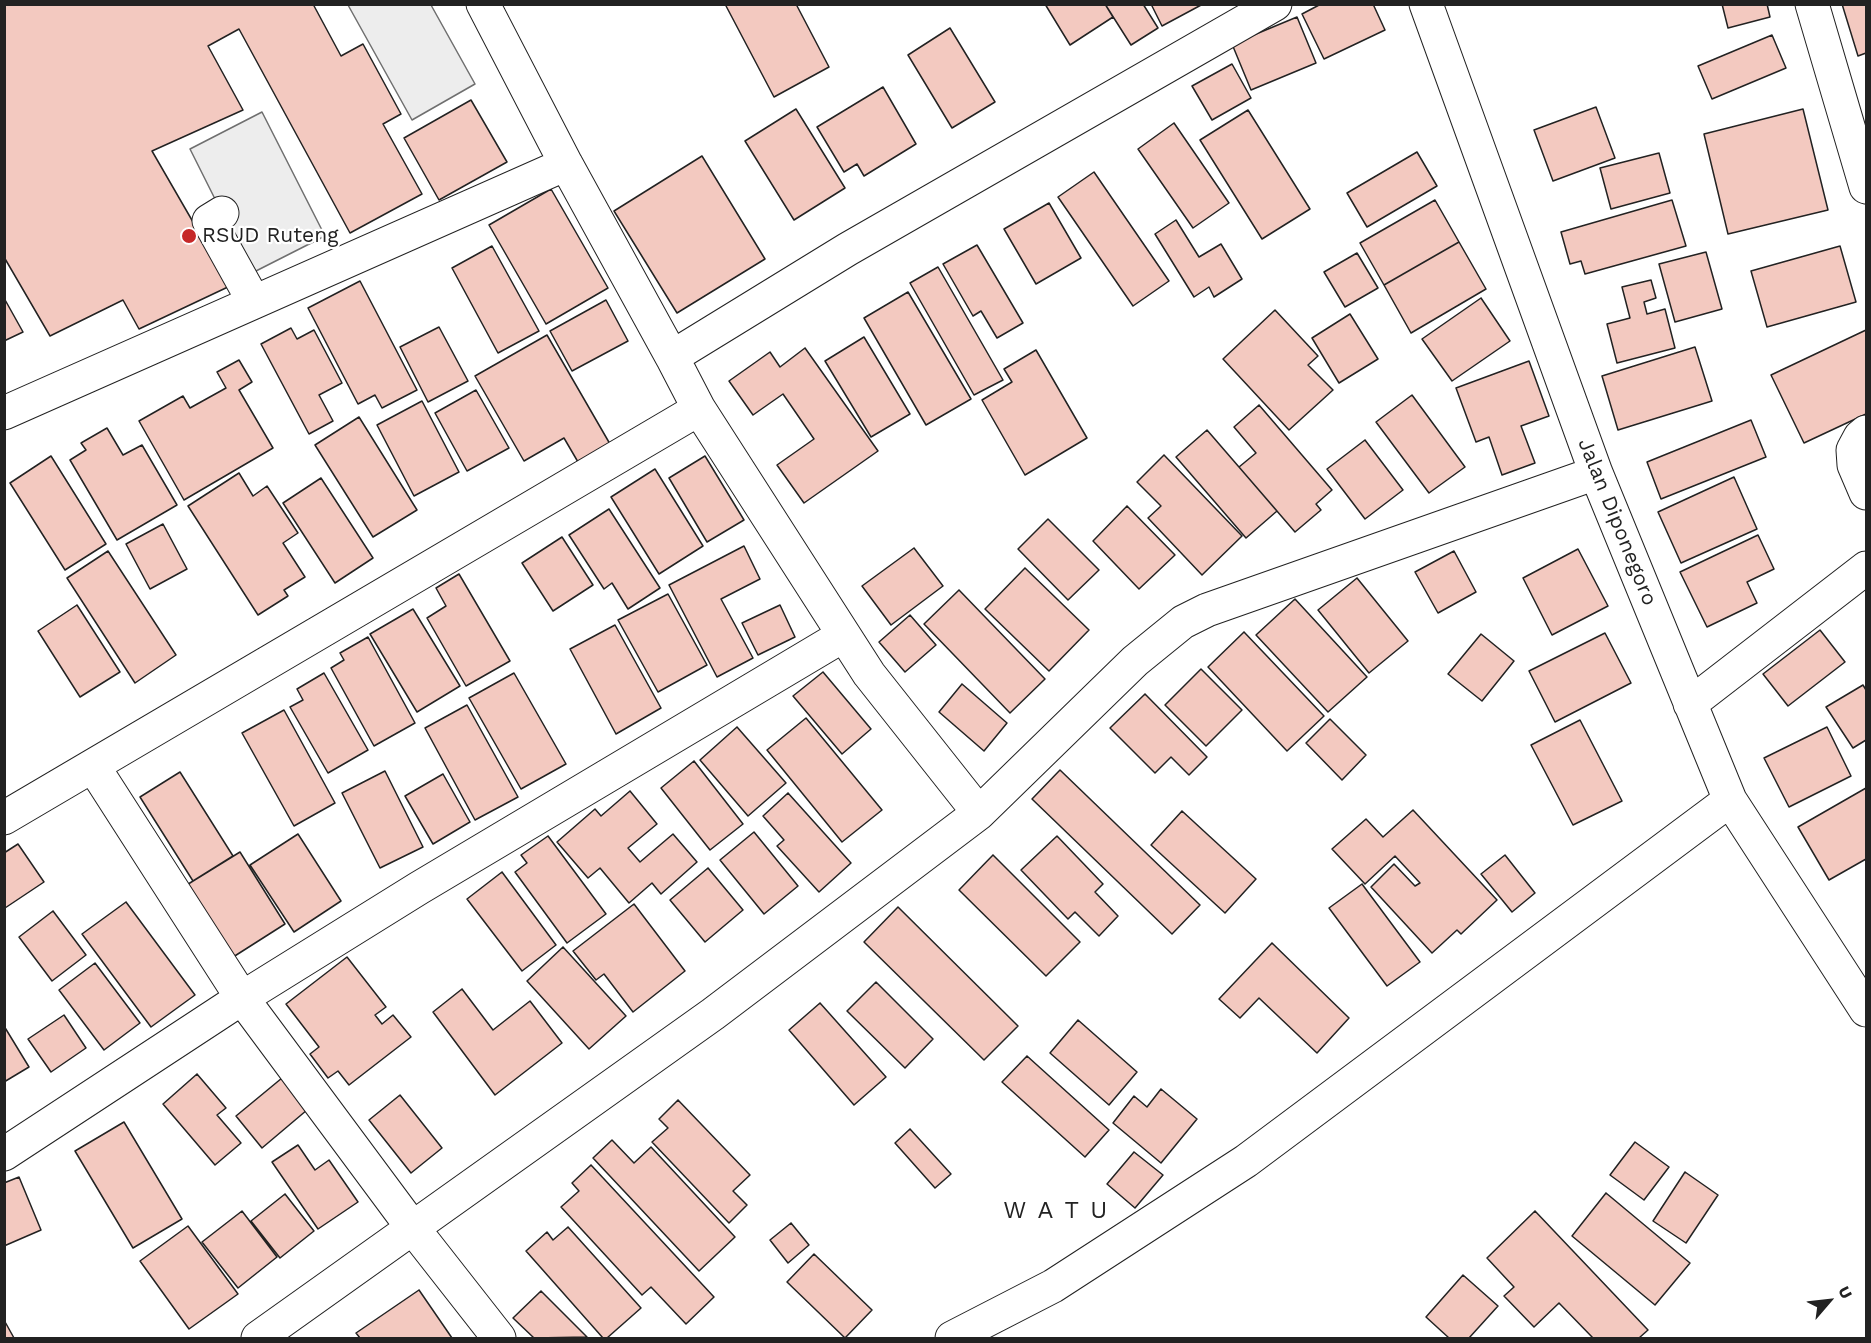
<!DOCTYPE html>
<style>
body{margin:0}
#map{position:relative;width:1871px;height:1343px;overflow:hidden;background:#fff;font-family:"Work Sans",sans-serif}
canvas{display:block}
.frame{position:absolute;inset:0;border:6px solid #222;pointer-events:none}
.north{position:absolute;left:1799px;top:1271px;width:60px;height:60px;-webkit-text-stroke:4px #fff;paint-order:stroke;rotate:62deg;font-size:16px;font-weight:700;line-height:24px;text-align:center;color:#222}
.north::after{content:'';display:block;margin:auto;width:21px;height:27px;background:#222;clip-path:polygon(50% 0,100% 100%,50% 72%,0 100%)}
</style>
<div id="map">
<canvas width="1871" height="1343"></canvas>
<div class="frame"></div>
<div class="north">U</div>
</div>
<script>
const ctx = document.querySelector('canvas').getContext('2d');
ctx.lineJoin = 'round';
function fillPath(path, color) {
  ctx.fillStyle = color;
  ctx.fill(path, 'evenodd');
}
function poly(rows) {
  const path = new Path2D();
  for (const r of rows) {
    path.moveTo(r[0], r[1]);
    for (let i = 2; i < r.length; i += 2) path.lineTo(r[i], r[i + 1]);
  }
  return path;
}
function strokePath(path, color, width, dash) {
  ctx.strokeStyle = color;
  ctx.lineWidth = width;
  ctx.lineCap = dash ? 'butt' : 'round';
  ctx.setLineDash(dash || []);
  ctx.stroke(path);
}
function label(font, color, halo, rows, align = 'center') {
  ctx.font = font + ' "Work Sans",sans-serif';
  ctx.lineWidth = 4.5;
  ctx.setLineDash([]);
  ctx.textBaseline = 'middle';
  ctx.strokeStyle = halo;
  ctx.fillStyle = color;
  for (const [text, x, y, turn = 0] of rows) {
    ctx.save();
    ctx.translate(x, y);
    ctx.rotate((+turn || 0) * Math.PI / 180);
    ctx.textAlign = isNaN(turn) ? turn : align;
    if (halo) ctx.strokeText(text, 0, 0);
    ctx.fillText(text, 0, 0);
    ctx.restore();
  }
}
const parking = poly([
 [348,5,431,5,475,84,412,120,348,5],
 [262,112,325,236,252,273,190,149,262,112]
]);
const building = poly([
 [4,4,313,4,341,56,363,44,401,114,383,124,422,194,350,233,239,29,208,46,243,110,152,151,230,286,139,329,123,300,50,336,4,257,4,4],
 [725,4,796,4,829,67,774,97,725,4],
 [1045,4,1105,4,1113,17,1070,45,1045,4],
 [1105,4,1143,4,1158,28,1131,45,1105,4],
 [1151,4,1203,4,1162,26,1151,4],
 [1321,4,1373,4,1385,30,1324,59,1302,14,1321,4],
 [1722,4,1767,4,1770,17,1728,28,1722,4],
 [1842,4,1866,4,1866,53,1858,56,1842,4],
 [1297,17,1316,63,1251,90,1232,44,1297,17],
 [950,28,995,102,952,128,908,55,950,28],
 [1772,35,1786,68,1712,99,1698,66,1772,35],
 [1232,64,1251,98,1212,120,1192,86,1232,64],
 [883,87,916,144,864,176,857,164,844,172,817,127,883,87],
 [471,100,507,162,439,200,404,138,471,100],
 [1596,107,1615,158,1553,181,1534,130,1596,107],
 [796,109,845,188,794,220,745,141,796,109],
 [1803,109,1828,210,1728,234,1704,134,1803,109],
 [1248,110,1310,209,1262,239,1200,140,1248,110],
 [1174,123,1229,203,1193,228,1138,149,1174,123],
 [1417,152,1437,186,1367,227,1347,193,1417,152],
 [1659,153,1670,193,1611,209,1600,168,1659,153],
 [702,156,765,259,677,313,614,211,702,156],
 [1094,172,1169,281,1133,306,1058,197,1094,172],
 [551,189,608,288,546,324,489,225,551,189],
 [1435,200,1459,242,1384,285,1360,243,1435,200],
 [1672,200,1686,246,1585,274,1581,261,1570,264,1561,232,1672,200],
 [1049,203,1081,258,1036,284,1004,229,1049,203],
 [1176,220,1199,257,1221,244,1242,279,1214,297,1209,287,1194,297,1155,234,1176,220],
 [1459,242,1486,289,1411,333,1384,285,1459,242],
 [977,245,1023,323,997,338,981,311,973,316,943,264,977,245],
 [492,246,539,331,498,353,452,268,492,246],
 [1840,246,1856,302,1767,327,1751,271,1840,246],
 [1706,252,1722,309,1675,322,1659,264,1706,252],
 [1357,253,1378,288,1345,307,1324,272,1357,253],
 [938,267,1003,380,974,395,910,283,938,267],
 [1651,280,1656,298,1644,302,1647,314,1665,309,1675,348,1617,363,1607,324,1630,318,1622,287,1651,280],
 [360,281,417,390,382,408,375,395,358,404,308,308,360,281],
 [908,292,971,399,926,425,864,318,908,292],
 [4,298,23,332,4,341,4,298],
 [1481,298,1510,341,1452,381,1422,339,1481,298],
 [606,300,628,341,572,371,550,331,606,300],
 [1275,310,1318,356,1308,365,1333,390,1289,430,1223,359,1275,310],
 [1350,314,1378,359,1339,383,1312,338,1350,314],
 [439,327,468,381,428,402,400,347,439,327],
 [291,328,297,339,314,330,342,383,319,395,333,421,309,434,261,344,291,328],
 [1866,330,1866,414,1804,443,1771,375,1866,330],
 [547,335,610,444,578,462,564,438,524,461,475,376,547,335],
 [864,337,910,414,871,437,825,361,864,337],
 [1695,347,1712,401,1618,430,1602,376,1695,347],
 [805,348,878,451,804,503,777,465,814,439,783,394,753,415,729,381,770,352,780,367,805,348],
 [1036,350,1087,438,1025,475,982,400,1012,382,1004,369,1036,350],
 [239,360,252,382,239,390,273,448,184,500,139,421,183,396,190,408,226,388,217,372,239,360],
 [1529,361,1549,416,1521,426,1535,463,1502,475,1489,437,1476,442,1456,388,1529,361],
 [476,390,509,448,467,471,435,413,476,390],
 [1412,395,1465,467,1429,493,1376,422,1412,395],
 [422,401,459,472,414,496,377,425,422,401],
 [1259,405,1332,490,1316,504,1321,510,1295,532,1239,467,1256,453,1234,427,1259,405],
 [359,417,417,510,373,537,315,445,359,417],
 [1751,420,1766,457,1661,499,1647,462,1751,420],
 [107,428,123,455,142,445,177,505,117,540,70,460,86,450,81,443,107,428],
 [1207,430,1277,511,1246,538,1176,457,1207,430],
 [1365,440,1403,490,1365,519,1327,469,1365,440],
 [1164,455,1242,536,1202,575,1148,518,1161,506,1137,482,1164,455],
 [51,456,106,544,65,570,10,483,51,456],
 [705,456,744,520,707,542,669,478,705,456],
 [655,469,703,546,659,574,611,497,655,469],
 [239,473,253,496,267,486,298,533,283,543,305,577,284,590,288,596,258,615,188,506,239,473],
 [1734,477,1757,529,1681,563,1658,512,1734,477],
 [321,478,373,558,335,583,283,503,321,478],
 [1127,506,1175,555,1139,589,1093,541,1127,506],
 [609,509,660,588,628,609,612,583,604,589,569,535,609,509],
 [1048,519,1099,570,1068,600,1018,549,1048,519],
 [163,524,187,569,150,589,126,544,163,524],
 [1758,535,1774,569,1747,582,1757,603,1707,627,1680,572,1758,535],
 [562,537,593,585,553,611,522,563,562,537],
 [744,546,760,579,721,599,753,658,717,677,669,585,744,546],
 [914,548,943,586,891,625,862,586,914,548],
 [1578,549,1608,606,1552,635,1523,578,1578,549],
 [108,551,176,655,135,683,67,578,108,551],
 [1454,551,1476,592,1438,613,1415,572,1454,551],
 [1025,568,1089,630,1049,671,985,609,1025,568],
 [459,574,510,661,466,686,427,618,446,606,436,588,459,574],
 [1357,578,1408,641,1369,673,1318,610,1357,578],
 [959,590,1045,679,1010,713,924,624,959,590],
 [668,594,707,665,658,692,618,620,668,594],
 [1295,599,1367,677,1328,712,1256,635,1295,599],
 [77,605,120,672,80,697,38,631,77,605],
 [780,605,795,637,758,655,742,623,780,605],
 [413,609,460,686,417,712,370,634,413,609],
 [910,615,936,645,905,672,879,642,910,615],
 [615,625,661,708,616,734,570,649,615,625],
 [1820,630,1845,662,1788,706,1763,674,1820,630],
 [1244,632,1324,716,1287,751,1208,667,1244,632],
 [1605,633,1631,683,1555,722,1529,671,1605,633],
 [1481,634,1514,661,1482,701,1448,674,1481,634],
 [368,637,415,723,374,746,331,668,344,660,340,653,368,637],
 [1201,669,1242,710,1206,746,1165,705,1201,669],
 [823,672,871,729,842,754,793,696,823,672],
 [324,673,368,750,328,773,290,707,303,700,297,689,324,673],
 [514,673,566,764,521,789,469,698,514,673],
 [962,684,1007,723,984,751,939,712,962,684],
 [1863,685,1866,690,1866,740,1853,748,1826,707,1863,685],
 [1145,694,1207,757,1189,775,1171,757,1155,773,1110,728,1145,694],
 [467,705,518,797,475,820,425,728,467,705],
 [284,710,335,803,294,826,242,733,284,710],
 [806,718,882,810,842,842,767,750,806,718],
 [1330,719,1366,755,1342,780,1306,743,1330,719],
 [1580,720,1622,801,1573,825,1531,745,1580,720],
 [737,727,786,783,748,816,700,760,737,727],
 [1827,727,1851,776,1789,807,1764,758,1827,727],
 [694,761,743,824,710,850,661,788,694,761],
 [1060,770,1200,905,1172,934,1032,799,1060,770],
 [385,771,423,847,380,868,342,793,385,771],
 [180,772,233,856,193,881,140,797,180,772],
 [443,774,470,822,433,844,405,796,443,774],
 [1866,788,1866,859,1829,880,1798,827,1866,788],
 [630,791,657,824,628,848,640,862,673,834,697,862,661,894,652,883,629,903,600,868,588,878,557,842,595,809,601,816,630,791],
 [788,793,851,863,819,892,777,846,784,840,763,816,788,793],
 [1413,810,1497,900,1461,934,1457,930,1432,953,1371,887,1394,864,1415,886,1420,883,1395,856,1365,884,1332,849,1366,819,1383,837,1413,810],
 [1182,811,1256,879,1225,913,1151,845,1182,811],
 [754,832,798,886,764,914,720,860,754,832],
 [298,834,341,901,294,932,250,865,298,834],
 [548,836,606,914,567,943,515,872,527,863,521,855,548,836],
 [1057,836,1103,884,1095,892,1118,916,1099,936,1075,912,1068,919,1021,870,1057,836],
 [18,844,44,882,5,908,4,853,18,844],
 [240,852,285,924,230,959,185,886,240,852],
 [993,855,1080,942,1046,976,959,890,993,855],
 [1505,855,1535,893,1512,912,1481,874,1505,855],
 [708,868,743,910,705,942,670,900,708,868],
 [502,872,556,945,522,971,467,899,502,872],
 [1362,884,1420,962,1387,986,1329,908,1362,884],
 [126,902,195,995,151,1027,82,934,126,902],
 [634,904,685,971,633,1012,604,974,596,980,573,951,634,904],
 [898,907,1018,1026,984,1060,864,942,898,907],
 [53,911,86,955,52,981,19,937,53,911],
 [1272,943,1349,1018,1317,1053,1259,998,1240,1018,1219,999,1272,943],
 [563,947,626,1016,589,1049,527,981,563,947],
 [347,957,386,1007,375,1015,382,1024,393,1015,411,1037,349,1085,338,1071,328,1078,310,1054,319,1047,286,1004,347,957],
 [95,963,140,1023,104,1050,59,990,95,963],
 [876,982,933,1039,905,1068,847,1011,876,982],
 [462,989,493,1030,530,1001,562,1043,495,1095,433,1012,462,989],
 [820,1003,886,1077,854,1105,789,1030,820,1003],
 [64,1015,86,1048,51,1072,28,1039,64,1015],
 [1078,1020,1137,1072,1109,1105,1050,1053,1078,1020],
 [4,1026,29,1067,4,1082,4,1026],
 [1027,1056,1109,1130,1085,1157,1002,1082,1027,1056],
 [197,1074,226,1108,217,1115,241,1143,215,1165,163,1104,197,1074],
 [282,1078,307,1110,262,1148,236,1116,282,1078],
 [1161,1089,1197,1119,1161,1163,1113,1123,1134,1096,1147,1107,1161,1089],
 [400,1095,442,1148,411,1173,369,1120,400,1095],
 [678,1100,750,1175,733,1191,747,1205,729,1223,652,1142,668,1128,659,1119,678,1100],
 [124,1122,182,1219,133,1248,75,1151,124,1122],
 [910,1129,951,1174,935,1188,895,1143,910,1129],
 [612,1140,634,1163,651,1147,735,1237,699,1271,593,1158,612,1140],
 [1635,1142,1669,1167,1644,1200,1610,1175,1635,1142],
 [298,1145,315,1170,329,1160,358,1202,318,1229,272,1162,298,1145],
 [1134,1152,1163,1175,1135,1208,1107,1184,1134,1152],
 [591,1165,714,1297,686,1324,651,1287,642,1295,561,1207,579,1191,572,1183,591,1165],
 [1685,1172,1718,1195,1686,1243,1653,1221,1685,1172],
 [19,1177,41,1230,4,1246,4,1183,19,1177],
 [1606,1193,1690,1263,1655,1305,1572,1236,1606,1193],
 [285,1194,314,1231,280,1258,251,1221,285,1194],
 [242,1211,277,1257,238,1288,202,1242,242,1211],
 [1535,1211,1648,1330,1639,1338,1593,1338,1559,1303,1534,1327,1504,1296,1514,1287,1487,1258,1535,1211],
 [791,1223,809,1245,788,1263,770,1240,791,1223],
 [188,1226,238,1294,189,1329,140,1261,188,1226],
 [568,1227,641,1308,607,1338,603,1338,526,1251,547,1232,553,1240,568,1227],
 [814,1254,872,1310,845,1338,787,1282,814,1254],
 [1463,1275,1498,1306,1469,1338,1449,1338,1426,1317,1463,1275],
 [419,1290,452,1338,360,1338,356,1333,419,1290],
 [541,1291,587,1337,534,1338,513,1318,541,1291],
 [4,1320,14,1338,4,1338,4,1320]
]);
const minor = poly([
 [483,4,566,164,672,357,699,409,869,674,979,813,1135,661,1183,622,1207,610,1596,473],
 [1426,4,1596,473,1730,800,1866,1010],
 [1812,4,1866,187],
 [222,213,209,221,254,302],
 [672,357,848,249,1275,4],
 [4,413,566,164],
 [1866,432,1860,437,1853,450,1854,465,1866,493],
 [1690,704,1866,568],
 [93,766,242,998,412,1227,499,1338],
 [4,818,699,409],
 [4,1154,242,998,419,888,844,635],
 [258,1338,713,1014,979,813],
 [952,1338,1053,1286,1246,1161,1730,800]
]);
const markers = [
 [189,236,8,"#c62828"]
];
const poiNames = [
 ["RSUD Ruteng",202,236]
];
const streetNames = [
 ["Jalan Diponegoro",1617,522,68]
];
const quarterNames = [
 ["W A T U",1056,1211]
];
fillPath(parking, '#ededed');
strokePath(parking, '#6f6f6f', 1.5);
fillPath(building, '#f3c9c0');
strokePath(building, '#222', 1.5);
strokePath(minor, '#222', 35);
strokePath(minor, '#fff', 33);
for (const [x, y, r, color] of markers) {
  const dot = new Path2D();
  dot.arc(x, y, r, 0, 2 * Math.PI);
  ctx.fillStyle = color;
  ctx.fill(dot);
  strokePath(dot, '#fff', 2);
}
label('21px', '#222', '#fff', poiNames, 'left');
label('21px', '#222', '#fff', streetNames);
ctx.letterSpacing = '1.5px';
label('24px', '#222', '#fff', quarterNames);
ctx.letterSpacing = '0px';
</script>
